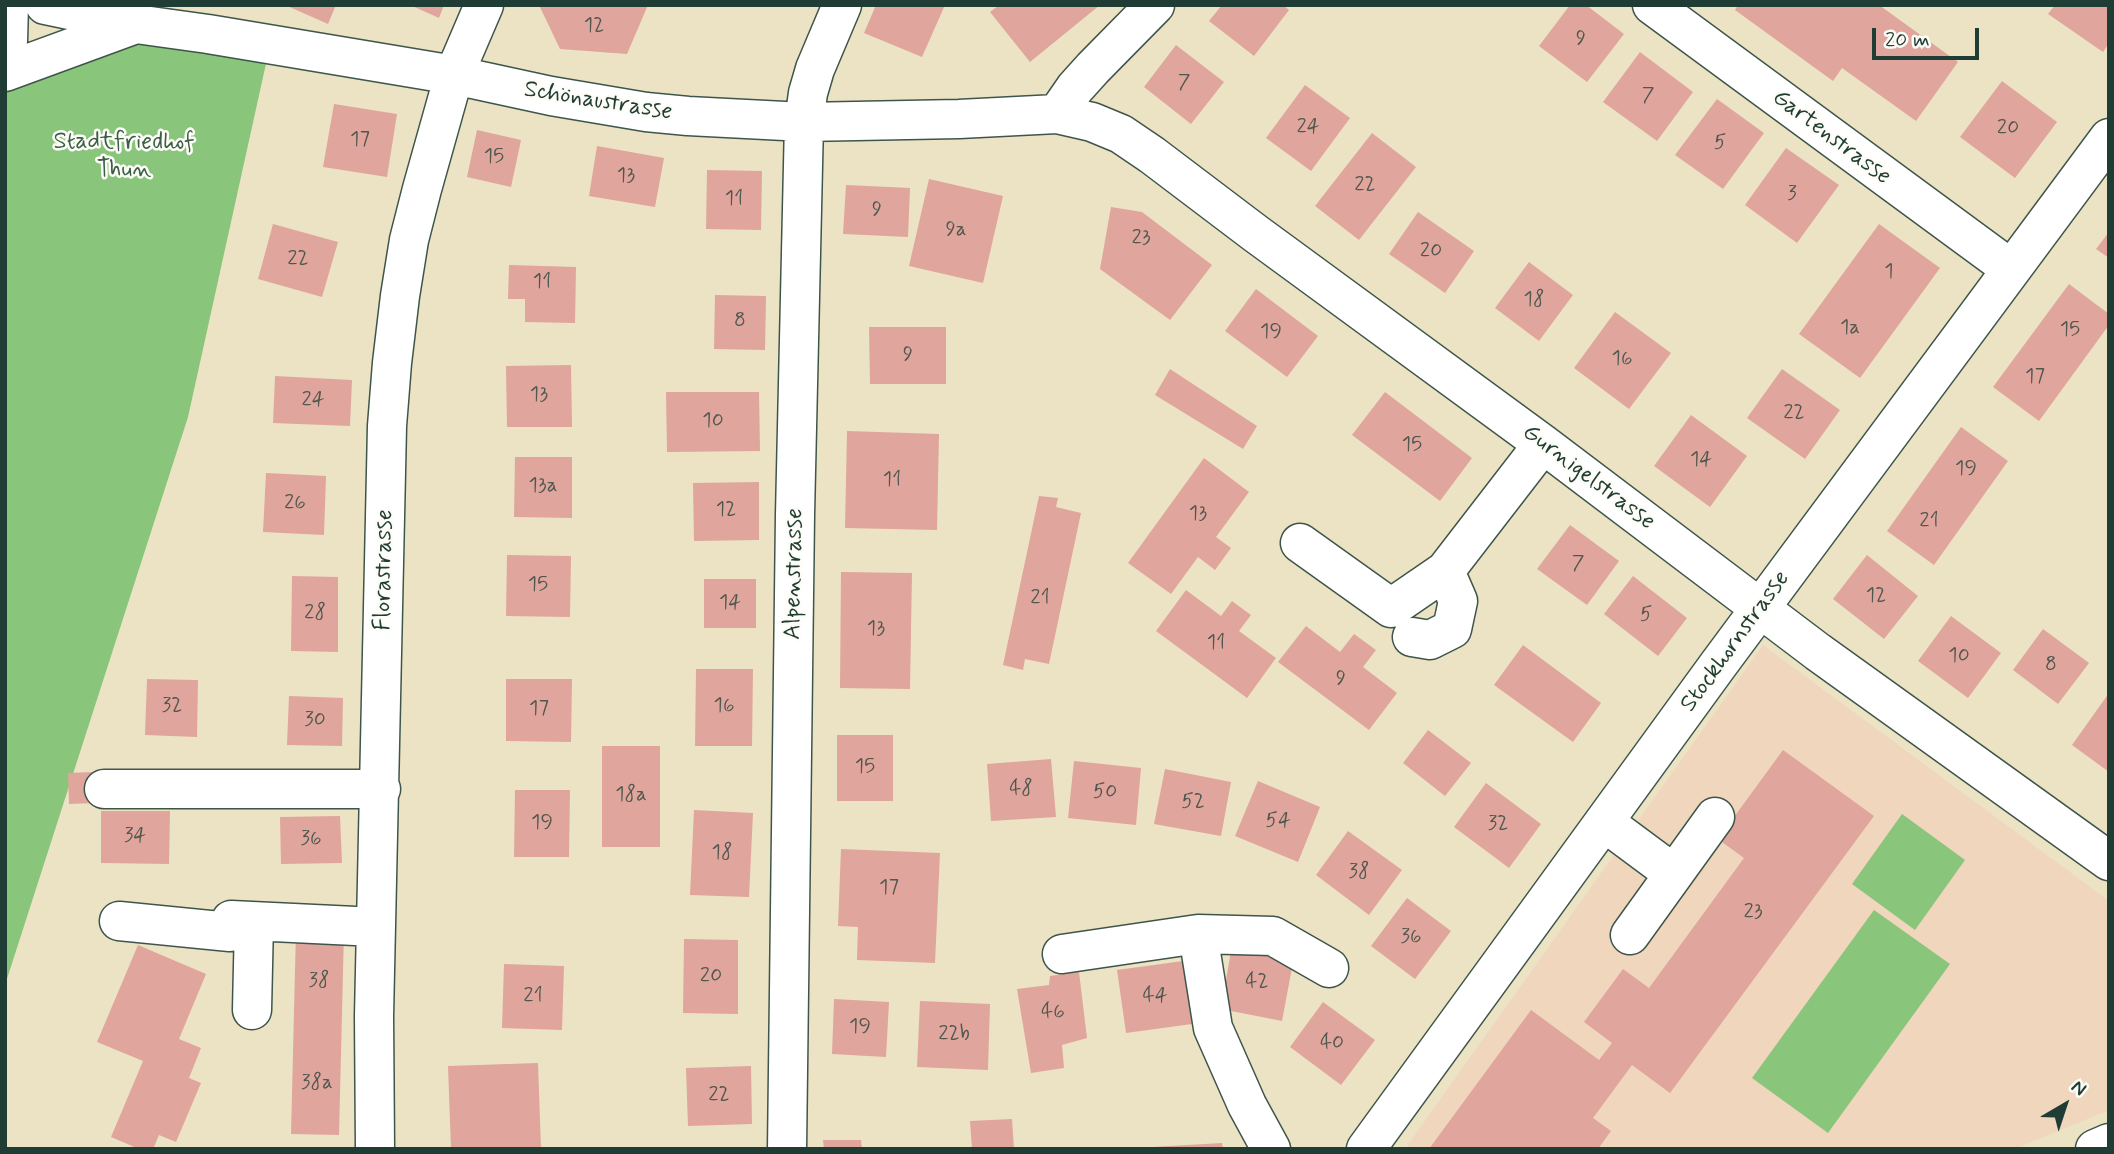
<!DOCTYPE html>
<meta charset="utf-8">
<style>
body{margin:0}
#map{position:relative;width:2114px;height:1154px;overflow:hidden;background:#ece3c4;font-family:Mynerve,sans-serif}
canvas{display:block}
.frame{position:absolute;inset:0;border:7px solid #1f3d34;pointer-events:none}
.north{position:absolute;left:2030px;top:1070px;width:70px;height:70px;-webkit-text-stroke:5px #fdfcf7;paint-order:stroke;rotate:39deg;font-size:19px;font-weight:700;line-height:28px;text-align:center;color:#1f3d34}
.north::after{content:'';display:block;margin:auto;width:24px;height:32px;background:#1f3d34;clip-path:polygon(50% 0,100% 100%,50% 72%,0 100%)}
.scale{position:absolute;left:1872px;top:28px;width:107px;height:32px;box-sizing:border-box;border:4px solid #1f3d34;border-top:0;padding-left:9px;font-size:21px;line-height:24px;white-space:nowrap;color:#1f3d34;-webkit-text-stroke:5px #fdfcf7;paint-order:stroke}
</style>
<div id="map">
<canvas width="2114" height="1154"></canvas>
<div class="frame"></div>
<div class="north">N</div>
<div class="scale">20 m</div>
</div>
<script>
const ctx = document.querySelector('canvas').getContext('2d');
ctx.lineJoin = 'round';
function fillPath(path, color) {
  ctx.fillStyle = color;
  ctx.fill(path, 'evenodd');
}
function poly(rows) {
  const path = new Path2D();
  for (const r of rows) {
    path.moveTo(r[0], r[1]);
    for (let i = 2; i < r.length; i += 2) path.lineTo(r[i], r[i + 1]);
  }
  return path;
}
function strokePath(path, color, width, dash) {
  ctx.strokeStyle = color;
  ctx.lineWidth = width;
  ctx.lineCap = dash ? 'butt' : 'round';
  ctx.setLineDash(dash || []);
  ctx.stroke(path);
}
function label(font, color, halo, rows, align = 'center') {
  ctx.font = font + ' Mynerve,sans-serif';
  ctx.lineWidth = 5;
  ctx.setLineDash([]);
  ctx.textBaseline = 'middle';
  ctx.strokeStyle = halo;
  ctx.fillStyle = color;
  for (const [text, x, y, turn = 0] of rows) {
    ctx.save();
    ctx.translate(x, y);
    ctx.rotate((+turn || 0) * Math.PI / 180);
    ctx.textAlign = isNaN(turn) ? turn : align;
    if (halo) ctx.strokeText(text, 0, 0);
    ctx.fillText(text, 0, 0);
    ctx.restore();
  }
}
const built = poly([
 [1763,645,2109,901,2109,1110,2015,1149,1405,1149]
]);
const green = poly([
 [136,24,267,59,188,417,5,985,5,72],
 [1902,814,1965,860,1915,930,1852,884],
 [1874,910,1950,964,1828,1133,1752,1078]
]);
const building = poly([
 [285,5,336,5,328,24],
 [410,5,444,5,439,18],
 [539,5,648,5,627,54,560,49],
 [876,5,945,5,922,57,864,33],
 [999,5,1100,5,1030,62,990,12],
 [1222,5,1283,5,1289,10,1254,56,1209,21],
 [1570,5,1586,5,1624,34,1587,82,1539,46],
 [1738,5,1879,5,1958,62,1916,121,1842,68,1833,81,1735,10],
 [2055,5,2109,5,2109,43,2103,52,2048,14],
 [1176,45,1224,82,1191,124,1144,87],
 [1640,52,1693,92,1657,141,1603,102],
 [2002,81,2057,122,2015,178,1960,137],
 [1305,85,1350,118,1311,171,1266,138],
 [1717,99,1764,133,1723,189,1675,155],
 [334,104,397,114,387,177,323,167],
 [477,130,521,140,511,187,467,177],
 [1372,133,1416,167,1359,240,1315,206],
 [597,146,664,158,655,207,589,196],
 [1786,148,1839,185,1797,243,1745,205],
 [707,170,762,171,761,230,706,229],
 [929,179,1003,196,983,283,909,266],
 [846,185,910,188,908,237,843,234],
 [1111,207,1142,212,1212,265,1170,320,1100,269],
 [1418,212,1474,251,1445,293,1389,254],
 [273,224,338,242,322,297,258,279],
 [1879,224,1940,268,1860,378,1799,334],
 [2109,232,2109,258,2096,249],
 [1529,262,1573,295,1539,341,1495,308],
 [509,265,576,267,575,323,525,322,525,299,508,299],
 [2069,284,2109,314,2109,325,2039,421,1993,387],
 [1256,289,1318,336,1287,377,1225,331],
 [715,295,766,296,765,350,714,349],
 [1615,312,1671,353,1629,409,1574,368],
 [869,327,946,327,946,384,870,384],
 [571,365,572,427,507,427,506,366],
 [1170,369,1257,426,1243,449,1155,395],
 [1782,369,1840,410,1805,459,1747,418],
 [275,376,352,380,350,426,273,423],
 [666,392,759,392,760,451,667,452],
 [1385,392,1472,458,1440,501,1352,435],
 [1691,415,1747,456,1710,507,1654,466],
 [1961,427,2008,461,1934,565,1887,531],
 [847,431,939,434,937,530,845,528],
 [515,457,572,457,572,518,514,517],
 [1204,458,1249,492,1216,537,1231,548,1215,570,1198,557,1171,594,1128,563],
 [266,473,326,476,324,535,263,532],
 [759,482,759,540,694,541,693,483],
 [1039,496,1058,498,1056,507,1081,513,1049,664,1025,659,1023,670,1003,665],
 [1570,525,1619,561,1587,605,1537,569],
 [507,555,571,556,570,617,506,616],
 [1867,555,1918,596,1884,639,1833,599],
 [841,572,912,573,910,689,840,688],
 [292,576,338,577,338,652,291,651],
 [1633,576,1687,618,1658,656,1604,614],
 [704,579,756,579,756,628,704,628],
 [1186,590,1221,616,1232,601,1251,615,1239,631,1276,658,1247,698,1156,631],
 [1951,616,2001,653,1968,698,1918,661],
 [1306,626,1340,652,1354,634,1376,650,1363,667,1397,693,1369,730,1278,662],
 [2043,629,2089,663,2058,704,2013,670],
 [1523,645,1601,703,1573,742,1494,685],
 [696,669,753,669,752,746,695,746],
 [147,679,198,680,197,737,145,735],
 [506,679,572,679,571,742,506,741],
 [2109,693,2109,772,2072,745],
 [289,696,343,698,342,746,287,745],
 [1428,730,1471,763,1445,796,1403,763],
 [837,735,893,735,893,801,837,801],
 [602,746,660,746,660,847,602,847],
 [1783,750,1874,816,1670,1093,1632,1065,1593,1118,1611,1131,1598,1149,1429,1149,1531,1010,1599,1060,1612,1043,1584,1022,1623,969,1649,988,1744,858,1718,839],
 [1051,759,1056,817,991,821,987,764],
 [1074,761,1141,768,1136,825,1068,818],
 [1165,769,1231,782,1221,836,1154,824],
 [93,772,94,803,69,804,68,773],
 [1258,781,1320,807,1298,862,1235,836],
 [1486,783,1541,824,1509,868,1454,827],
 [515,790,570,790,569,857,514,857],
 [694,810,753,813,749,897,690,895],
 [101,811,170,811,169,864,101,863],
 [340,816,342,863,281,864,280,817],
 [1348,831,1402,870,1369,915,1316,875],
 [841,849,940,853,935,963,857,960,858,927,838,926],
 [1407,898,1451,931,1415,979,1371,946],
 [296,930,344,931,339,1135,291,1134],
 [684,939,738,940,738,1014,683,1013],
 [138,945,206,974,179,1039,201,1048,189,1078,201,1083,176,1142,159,1135,153,1149,139,1149,111,1137,143,1061,97,1042],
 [1232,945,1294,957,1282,1021,1221,1009],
 [1183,961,1192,1024,1126,1033,1117,970],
 [504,964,564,966,562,1030,502,1028],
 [1079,972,1087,1038,1062,1045,1064,1068,1031,1073,1017,989,1049,985,1050,976],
 [834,999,889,1002,886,1057,832,1054],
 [920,1001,990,1004,988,1070,917,1067],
 [1323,1002,1375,1040,1341,1085,1290,1047],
 [538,1063,541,1149,451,1149,448,1066],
 [751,1066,752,1124,688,1126,686,1068],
 [1012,1119,1014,1149,972,1149,970,1121],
 [823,1140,861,1140,862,1149,824,1149],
 [1222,1143,1223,1149,1152,1149,1152,1147]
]);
const minor = poly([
 [45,5,136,24,208,34,454,75,551,96,646,112,688,116,804,122,959,119,1057,114,1092,122,1121,134,1152,155,1255,233,1543,444,1818,652,2109,861],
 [1652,5,2011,269],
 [5,55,8,41,9,5],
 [5,72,136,24],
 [1057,114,1075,88,1093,68,1155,5],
 [1300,543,1391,608,1445,571,1543,444],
 [1412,637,1430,640,1452,629,1458,601,1445,571],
 [104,789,381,789],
 [1604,822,1674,874],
 [119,921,230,932,231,920,376,927],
 [1198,934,1213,1028,1247,1105,1271,1149],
 [1630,935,1715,817],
 [1062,954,1198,934,1273,936,1329,968],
 [252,1010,254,922],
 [375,1149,374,1016,387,426,392,363,400,296,409,240,422,189,454,75,484,5],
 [787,1149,795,515,804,122,808,93,815,69,842,5],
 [1366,1149,1718,665,2109,138],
 [2095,1149,2109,1143]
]);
const numberNames = [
 ["12",594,27],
 ["9",1581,40],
 ["7",1184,84],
 ["7",1648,97],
 ["24",1308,128],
 ["20",2008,129],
 ["17",360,141],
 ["5",1720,144],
 ["15",494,158],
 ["13",626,177],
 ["22",1365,186],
 ["3",1792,195],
 ["11",734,200],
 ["9",877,211],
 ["9a",956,231],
 ["23",1141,239],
 ["20",1431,252],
 ["22",298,260],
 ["1",1889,273],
 ["11",542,283],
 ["18",1534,301],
 ["8",740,322],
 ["1a",1850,329],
 ["15",2070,331],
 ["19",1271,333],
 ["9",908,356],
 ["16",1622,360],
 ["17",2035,378],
 ["13",539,396],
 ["24",313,401],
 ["22",1794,414],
 ["10",713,422],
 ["15",1412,446],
 ["14",1701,461],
 ["19",1966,470],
 ["11",892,481],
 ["13a",543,487],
 ["26",295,504],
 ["12",726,511],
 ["13",1198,515],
 ["21",1929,522],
 ["7",1578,565],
 ["15",538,586],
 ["12",1876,597],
 ["21",1040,599],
 ["14",730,604],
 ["28",315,614],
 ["5",1646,616],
 ["13",876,630],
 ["11",1216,644],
 ["10",1959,657],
 ["8",2051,666],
 ["9",1341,680],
 ["32",172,707],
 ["16",724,707],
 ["17",539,710],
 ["30",315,721],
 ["15",865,768],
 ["48",1021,790],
 ["50",1105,793],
 ["18a",631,796],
 ["52",1193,803],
 ["54",1278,822],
 ["19",542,824],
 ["32",1498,825],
 ["34",135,837],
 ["36",311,840],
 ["18",722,854],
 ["38",1359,873],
 ["17",889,889],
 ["23",1753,913],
 ["36",1411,938],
 ["20",711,977],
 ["38",319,982],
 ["42",1257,983],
 ["21",533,997],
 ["44",1155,997],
 ["46",1053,1013],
 ["19",860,1028],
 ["22b",954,1035],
 ["40",1332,1044],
 ["38a",317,1084],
 ["22",719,1096]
];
const streetNames = [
 ["Schönaustrasse",598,102,9],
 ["Gartenstrasse",1831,138,37],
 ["Gurnigelstrasse",1588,478,37],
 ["Florastrasse",385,570,-89],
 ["Alpenstrasse",795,574,-89],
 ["Stockhornstrasse",1736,642,-54]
];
const parkNames = [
 ["Stadtfriedhof",124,143],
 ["Thun",124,171]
];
fillPath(built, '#f0d6bc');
fillPath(green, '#89c57b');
fillPath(building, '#e0a59d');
strokePath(minor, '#3e564a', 41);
strokePath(minor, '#fff', 38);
label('21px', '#4f574e', null, numberNames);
label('24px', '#1f3d34', '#fdfcf7', streetNames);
label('24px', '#3a5f46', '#fdfcf7', parkNames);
</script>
